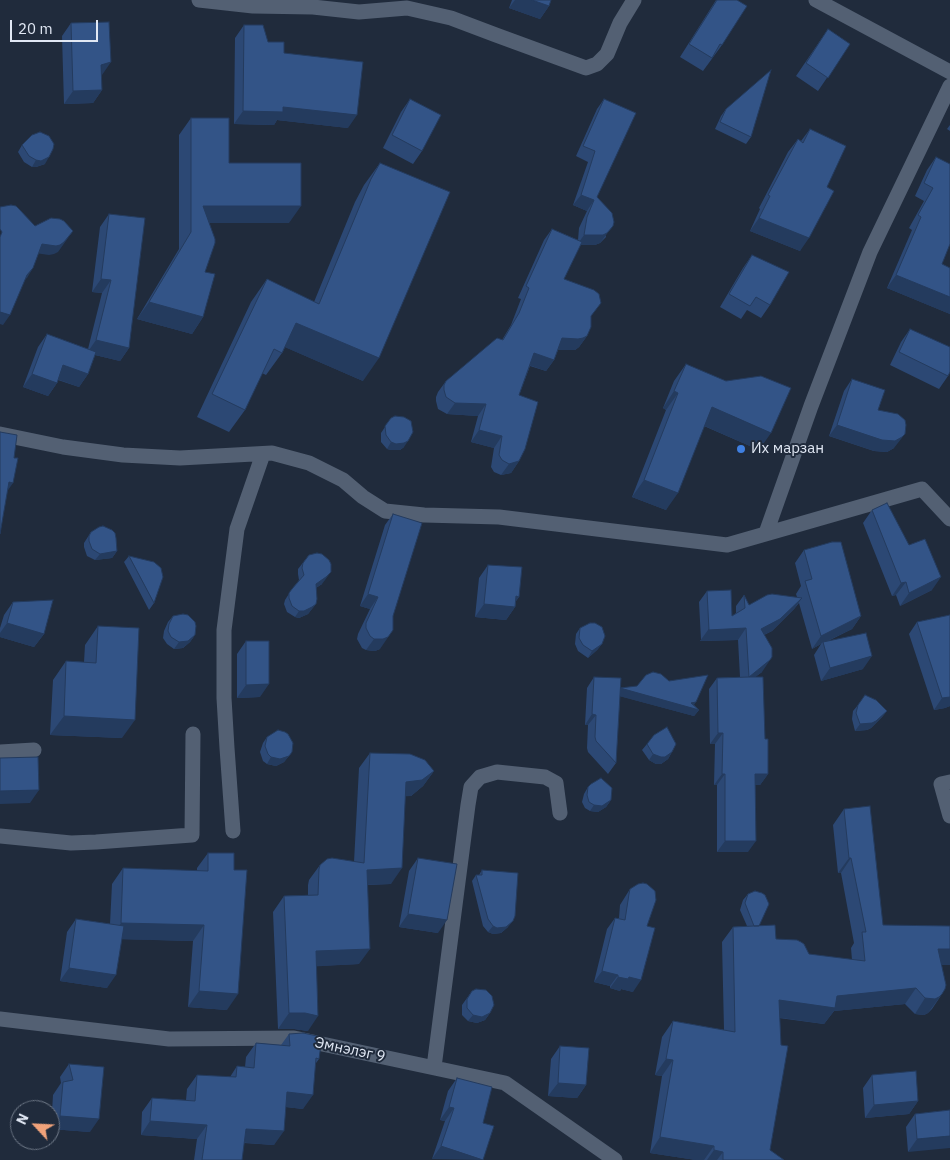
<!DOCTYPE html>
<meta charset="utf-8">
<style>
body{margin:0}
#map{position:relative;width:950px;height:1160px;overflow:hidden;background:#202b3c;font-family:"IBM Plex Sans",sans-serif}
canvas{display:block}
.north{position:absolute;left:10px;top:1100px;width:50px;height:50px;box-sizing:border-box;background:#202b3c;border:1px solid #6d7786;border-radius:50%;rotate:295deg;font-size:14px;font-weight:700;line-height:20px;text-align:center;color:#e1e8f4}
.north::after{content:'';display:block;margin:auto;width:18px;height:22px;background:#f0a27a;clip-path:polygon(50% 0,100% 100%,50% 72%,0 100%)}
.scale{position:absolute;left:10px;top:20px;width:88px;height:22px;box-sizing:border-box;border:2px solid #e1e8f4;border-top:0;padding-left:6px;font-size:15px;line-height:18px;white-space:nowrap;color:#e1e8f4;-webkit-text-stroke:4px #202b3c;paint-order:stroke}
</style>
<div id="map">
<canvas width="950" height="1160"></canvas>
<div class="north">N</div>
<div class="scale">20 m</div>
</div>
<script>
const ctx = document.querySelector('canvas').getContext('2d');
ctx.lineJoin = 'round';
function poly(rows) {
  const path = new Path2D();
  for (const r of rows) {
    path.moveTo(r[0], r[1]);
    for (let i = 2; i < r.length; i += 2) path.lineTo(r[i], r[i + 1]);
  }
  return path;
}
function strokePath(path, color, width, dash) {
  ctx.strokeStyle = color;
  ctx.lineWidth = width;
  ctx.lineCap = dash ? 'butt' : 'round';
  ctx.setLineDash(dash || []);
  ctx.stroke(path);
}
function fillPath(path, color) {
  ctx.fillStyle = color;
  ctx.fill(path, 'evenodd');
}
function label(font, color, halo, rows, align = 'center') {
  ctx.font = font + ' "IBM Plex Sans",sans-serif';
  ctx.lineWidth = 4;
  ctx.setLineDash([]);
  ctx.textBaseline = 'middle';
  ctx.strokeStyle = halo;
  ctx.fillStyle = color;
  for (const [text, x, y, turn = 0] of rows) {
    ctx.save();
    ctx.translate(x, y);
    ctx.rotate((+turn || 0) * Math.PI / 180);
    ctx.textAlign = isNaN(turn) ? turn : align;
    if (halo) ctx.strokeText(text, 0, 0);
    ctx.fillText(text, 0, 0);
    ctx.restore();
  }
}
const minor = poly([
 [199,0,253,6,313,7,359,12,407,8,451,18,496,35,586,68,597,64,607,54,620,23,634,0],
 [816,0,950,72],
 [0,434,63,447,123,455,180,458,272,453,309,463,343,480,363,497,385,511,424,515,499,517,727,545,922,489,950,519],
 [766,533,811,406,870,252,950,86],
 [0,752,34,750],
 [950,782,941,784,950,816],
 [233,831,227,748,224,698,224,630,237,529,263,454],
 [0,836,71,843,96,842,192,835,193,734],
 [0,1019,169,1039,294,1038,505,1083,615,1160],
 [434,1067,468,805,471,787,480,777,497,772,545,777,556,783,560,813]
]);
const wall = poly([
 [512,0,551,0,549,6,540,19,509,8],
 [716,0,737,0,722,45,703,71,680,57],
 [71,23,102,90,93,103,64,104,62,36],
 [244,25,268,42,348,128,277,120,274,125,234,124,235,38],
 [828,29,850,44,818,91,796,76],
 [410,99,422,151,413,164,383,148,401,112],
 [604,99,597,197,606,237,600,243,595,245,580,245,564,279,591,317,587,336,579,347,575,350,558,350,554,360,546,371,530,366,519,395,519,461,511,473,501,475,494,472,491,467,494,448,471,442,478,416,447,414,438,409,436,401,436,397,438,392,446,381,502,340,511,325,521,299,518,298,544,240,552,229,578,240,579,228,587,211,573,205,588,162,576,156,597,109],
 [726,109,751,137,746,144,715,129,721,116],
 [191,118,229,163,289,223,209,223,205,272,203,317,192,334,137,319,179,249,179,135],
 [950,125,950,131,947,129],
 [810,129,827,187,800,251,750,231,760,209,759,208,788,152,798,139,801,141],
 [22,145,45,164,36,167,32,167,24,162,18,152],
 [936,157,942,264,950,268,950,314,887,288,912,230,909,228,924,201,915,196,927,170],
 [380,163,363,381,285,347,282,353,266,375,262,373,245,410,229,432,197,417,251,302,267,279,314,302,355,202,364,185],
 [109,214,129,348,120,361,95,355,88,374,79,387,58,380,57,383,48,396,23,387,38,347,47,334,88,349,102,293,92,292,100,227],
 [752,255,770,305,761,318,747,310,741,319,720,307,743,268],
 [910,329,948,376,939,389,890,365,901,342],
 [686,364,759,450,704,426,666,510,632,497,666,410,663,408,674,381],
 [852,379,878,410,894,448,887,452,874,451,829,436,844,391],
 [391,418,404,447,400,450,391,450,387,449,381,442,381,433],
 [872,510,932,590,900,606,896,595,892,596,863,523],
 [393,514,380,649,375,651,366,650,362,648,357,639,358,634,370,609,360,606,385,525],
 [91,532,117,551,112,558,95,560,87,556,84,547,84,543],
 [804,550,861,616,852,629,828,641,863,669,821,681,814,655,821,644,812,649,799,603,794,609,772,631,764,635,762,672,755,677,765,739,768,774,760,785,755,785,748,852,717,852,717,785,714,785,715,744,710,744,709,689,717,678,740,677,738,640,700,641,701,640,699,602,707,591,732,616,736,613,736,606,744,595,749,605,797,597,796,594,801,586,795,563],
 [309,555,322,584,316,588,316,604,311,610,308,614,299,618,295,617,287,612,284,604,285,600,292,589,299,580,298,574,298,569],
 [129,556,154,603,149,610,124,562],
 [488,565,519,597,516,601,515,607,506,620,475,617,479,578],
 [13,602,44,634,34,647,0,637,0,628,4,615],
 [950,615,950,706,945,708,934,710,909,634,917,622],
 [173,616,195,635,190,642,183,648,174,649,167,644,163,638,164,631,168,622],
 [98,626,122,738,50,735,53,680,66,661,84,662,85,645],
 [580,628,602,644,597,650,588,658,578,651,575,644,576,634],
 [246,641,260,697,237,698,237,654],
 [594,677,620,688,694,705,699,710,694,716,620,696,616,763,608,774,588,752,587,748,588,725,585,725,587,688],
 [858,705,887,711,882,717,871,728,867,730,855,731,852,719,853,711],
 [267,737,292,752,284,762,276,766,267,764,263,761,260,752,263,743],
 [647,744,672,752,668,759,661,764,656,764,649,760,642,750],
 [370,753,434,771,423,786,411,796,405,796,391,884,367,885,359,964,316,966,308,1031,294,1029,278,1029,273,912,284,896,308,895,308,885,309,880,320,865,354,862,359,768],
 [588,787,611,800,606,807,598,812,590,811,585,808,582,802,584,794],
 [844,809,883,925,942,965,942,994,932,1009,928,1013,924,1015,915,1014,905,1004,834,1011,824,1024,779,1018,770,1150,784,1160,696,1160,650,1153,662,1076,655,1075,662,1037,673,1021,724,1030,722,942,733,927,747,926,740,910,743,900,748,894,759,926,776,939,809,954,852,960,851,948,854,943,841,873,838,873,833,825],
 [208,853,227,1010,188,1007,193,941,122,939,107,988,60,981,67,932,76,919,110,924,112,884,123,868,197,871,197,868],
 [418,858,438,933,399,927,409,871],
 [482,870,508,927,501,933,493,934,488,932,483,926,472,881,476,875,479,875],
 [630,889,647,926,633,992,621,989,620,991,610,988,610,986,594,982,607,929,615,918,619,918,620,905],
 [472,991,490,1013,485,1020,477,1023,468,1021,462,1015,462,1005],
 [289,1034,319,1059,316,1063,303,1109,286,1107,274,1145,244,1143,242,1160,194,1160,197,1139,141,1135,142,1112,152,1098,186,1100,187,1089,197,1075,230,1077,237,1066,245,1067,246,1057,256,1043,281,1045],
 [560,1046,586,1085,577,1098,548,1096,551,1059],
 [69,1064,90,1132,51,1129,53,1095,61,1083,60,1077],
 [872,1075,918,1101,909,1114,865,1118,863,1088],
 [457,1078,483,1123,432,1159,445,1121,440,1120,448,1091],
 [950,1110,908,1152,906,1127,915,1114]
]);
const shadedWall = poly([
 [515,0,532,0,549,6,540,19,509,8],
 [111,62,102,75,101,65],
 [102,90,93,103,64,104,73,91],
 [283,107,357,115,348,128,277,120,274,125,234,124,243,111],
 [49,157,45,164,36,167,32,167,36,160],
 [581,195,594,200,587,211,573,205],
 [203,206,301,206,289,223,191,223],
 [759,218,809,238,800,251,750,231],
 [613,226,600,243,595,245,577,245,584,235],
 [73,231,58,252,54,254,49,255,35,253,42,244],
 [33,268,27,278,20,284,27,275],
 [896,275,950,297,950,314,887,288],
 [101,279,111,280,102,293,92,292],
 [149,302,203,317,192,334,137,319],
 [0,312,10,315,3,325,0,324],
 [296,323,379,358,363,381,280,345],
 [587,336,579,347,575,350,554,350,562,338],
 [96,340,129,348,120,361,87,353],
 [534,353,554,360,546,371,526,364],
 [63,365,88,374,79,387,54,378],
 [32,374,57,383,48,396,23,387],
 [674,391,678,393,666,410,663,408],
 [455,403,486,404,478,416,447,414],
 [712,407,771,433,759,450,700,424],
 [837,425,905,434,894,448,887,452,874,451,829,436],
 [479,430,502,436,494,448,471,442],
 [408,441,404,447,400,450,391,450,387,449,391,442],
 [519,461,511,473,501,475,509,464],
 [644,480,678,493,666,510,632,497],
 [9,482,13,483,6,493],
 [117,551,112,558,95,560,100,554],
 [331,572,322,584,311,591,316,584],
 [941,577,932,590,900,606,909,593],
 [906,582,896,595,892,596,901,583],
 [368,594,378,597,370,609,360,606],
 [516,596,519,597,512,606,515,607,506,620,475,617,484,604],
 [802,598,794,609,772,631,753,640,761,629],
 [316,604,308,614,299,618,295,617,299,611],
 [861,616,852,629,823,643,823,642,821,644,812,649,821,636],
 [7,623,44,634,34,647,0,637,0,633],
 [746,628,738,640,700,641,708,630],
 [393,630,380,649,375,651,366,650,374,639],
 [195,635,190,642,183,648,174,649,179,642],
 [602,644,597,650,588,658,592,651],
 [872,656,863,669,821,681,830,668],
 [770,660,762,672,741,688,749,677],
 [269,684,260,697,237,698,246,685],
 [620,688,691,703,696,702,692,708,699,710,694,716,615,695],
 [950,697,950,706,945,708,934,710,942,698],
 [887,711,882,717,871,728,867,730,855,731,860,724],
 [592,714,596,715,588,725,585,725],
 [64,716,135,720,122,738,50,735],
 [718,733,723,733,715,744,710,744],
 [672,752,668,759,661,764,656,764,649,760,653,754],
 [289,756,284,762,276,766,267,764,271,757],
 [434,771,423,786,411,796,395,797,406,782],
 [722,774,725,774,717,785,714,785],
 [755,774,768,774,760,785,747,785],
 [39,790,30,803,0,804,0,791],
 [611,800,606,807,598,812,590,811,594,805],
 [725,841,756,841,748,852,717,852],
 [849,858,851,858,841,873,838,873],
 [402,868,391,884,356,885,367,870],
 [408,914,447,920,438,933,399,927],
 [513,921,508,927,501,933,493,934,488,932,493,926],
 [121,923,204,925,193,941,110,939],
 [370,949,359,964,305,967,316,951],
 [938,949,950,949,950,965,927,965],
 [69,968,116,975,107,988,60,981],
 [602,971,618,975,610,986,594,982],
 [618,977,629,977,641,980,633,992,621,989,620,991,610,988],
 [916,988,905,1004,834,1011,824,1024,768,1016,779,1000],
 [199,991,238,994,227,1010,188,1007],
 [942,994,928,1013,924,1015,915,1014,925,998],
 [289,1013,305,1013,318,1016,308,1031,294,1029,278,1029],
 [490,1013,485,1020,477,1023,468,1021,473,1015],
 [666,1059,673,1060,662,1076,655,1075],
 [558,1083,586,1085,577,1098,548,1096],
 [287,1092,313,1095,303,1109,277,1106],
 [918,1101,909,1114,865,1118,874,1105],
 [449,1107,454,1108,445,1121,440,1120],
 [60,1116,99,1119,90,1132,51,1129],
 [150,1121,207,1125,197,1139,141,1135],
 [246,1129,284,1131,274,1145,236,1142],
 [950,1136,950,1148,908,1152,917,1139],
 [660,1137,714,1146,704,1160,696,1160,650,1153],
 [441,1146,483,1160,432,1159],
 [714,1150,723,1152,717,1160,707,1160]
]);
const building = poly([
 [532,0,551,0,549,6,532,0],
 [717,0,737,0,747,6,722,45,720,44,712,58,689,44,717,0],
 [109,22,111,62,101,65,102,90,73,91,71,23,109,22],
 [244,25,263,25,268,42,284,42,284,53,363,62,357,115,283,107,283,112,243,111,244,25],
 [828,29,850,44,828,78,806,63,828,29],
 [771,70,751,137,720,122,726,109,771,70],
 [410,99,441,115,422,151,392,135,410,99],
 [604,99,636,113,597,197,612,213,614,222,613,226,607,233,603,235,584,235,587,217,594,200,581,195,595,151,583,146,604,99],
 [191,118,229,118,229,163,301,163,301,206,203,206,215,239,215,243,205,272,215,274,203,317,149,302,191,232,191,118],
 [810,129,846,146,827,187,834,191,809,238,759,218,770,196,768,195,798,139,803,143,810,129],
 [40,132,49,136,54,144,53,149,49,157,41,161,36,160,29,156,22,145,32,135,40,132],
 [936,157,950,164,950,244,942,264,950,268,950,297,896,275,921,217,918,215,933,188,924,183,936,157],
 [380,163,450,192,379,358,296,323,282,353,274,349,245,410,212,394,267,279,319,304,371,179,380,163],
 [11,205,16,206,19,209,35,226,51,218,60,219,64,221,73,231,64,242,60,245,56,246,42,244,33,268,27,275,10,315,0,312,0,237,2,232,0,229,0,207,11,205],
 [109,214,145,218,129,348,96,340,111,280,101,279,109,214],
 [552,229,582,242,564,279,594,290,599,294,601,303,591,316,591,327,587,336,583,338,578,339,562,338,554,360,534,353,519,395,538,402,525,449,519,461,509,464,502,460,499,455,502,436,479,430,486,404,455,403,446,397,444,390,444,385,446,381,497,338,503,340,519,313,529,288,526,286,552,229],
 [752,255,789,272,770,305,756,297,750,306,729,294,752,255],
 [910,329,950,347,950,372,948,376,899,352,910,329],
 [47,334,96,352,88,374,63,365,57,383,32,374,47,334],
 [686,364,726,381,761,376,791,388,771,433,712,407,678,493,644,480,678,393,674,391,686,364],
 [852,379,885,390,878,410,898,414,905,420,906,425,905,434,902,437,895,441,882,440,837,425,852,379],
 [395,416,404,417,411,421,413,432,408,441,404,443,396,444,391,442,386,435,385,426,391,418,395,416],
 [0,432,17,435,14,458,18,458,13,483,9,482,0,534,0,432],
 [887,503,909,545,925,539,941,577,909,593,906,582,901,583,872,510,887,503],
 [393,514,422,523,393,616,393,630,388,637,383,639,374,639,370,636,366,628,366,623,378,597,368,594,393,514],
 [103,526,112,530,115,533,116,538,117,551,100,554,92,549,89,541,89,536,91,532,99,527,103,526],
 [832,542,841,542,861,616,821,636,805,581,812,579,804,550,832,542],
 [317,553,322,554,329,560,331,564,331,572,326,577,316,584,317,599,316,604,312,607,304,611,299,611,292,606,289,598,289,593,292,589,304,575,302,568,303,563,309,555,317,553],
 [129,556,154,562,161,568,163,577,154,603,129,556],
 [488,565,522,567,519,597,516,596,515,607,484,604,488,565],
 [731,590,732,616,745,608,744,595,749,605,767,595,772,594,802,598,780,619,761,629,772,648,772,657,770,660,749,677,763,677,765,739,768,739,768,774,755,774,756,841,725,841,725,774,722,774,723,733,718,733,717,678,749,677,746,628,708,630,709,630,707,591,731,590],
 [53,600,44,634,7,623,13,602,53,600],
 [183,614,188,615,195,622,196,626,195,635,188,641,179,642,171,637,168,631,169,624,173,616,183,614],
 [950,615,950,697,942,698,917,622,950,615],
 [590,623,595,623,602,627,605,636,602,644,592,651,583,645,579,638,580,628,590,623],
 [98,626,139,628,135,720,64,716,66,661,96,663,98,626],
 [866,633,872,656,830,668,823,642,866,633],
 [246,641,269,641,269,684,246,685,246,641],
 [653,672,661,674,669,681,708,675,696,702,691,703,699,710,620,688,637,686,646,675,653,672],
 [594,677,621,678,616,763,596,741,595,737,596,715,592,714,594,677],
 [865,695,876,700,887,711,876,721,872,723,860,724,856,713,858,705,865,695],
 [667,727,676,744,672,752,665,757,661,757,653,754,647,744,654,735,667,727],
 [278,730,285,732,288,734,293,743,292,752,289,756,280,759,271,757,268,754,265,746,267,737,278,730],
 [370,753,410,754,425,760,434,771,422,780,406,782,402,868,367,870,370,949,316,951,318,1016,305,1013,289,1013,284,896,318,895,319,869,320,865,327,859,332,858,364,863,370,753],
 [38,757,39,790,0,791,0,758,38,757],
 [601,778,612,788,611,800,602,806,594,805,589,802,587,795,588,787,591,784,601,778],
 [870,806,883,925,950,926,950,949,938,949,946,985,945,989,942,994,939,997,935,999,925,998,916,988,837,996,835,1008,779,1000,781,1045,788,1046,770,1150,784,1160,723,1160,723,1152,714,1150,714,1146,660,1137,673,1060,666,1059,673,1021,735,1032,733,927,775,925,776,939,797,940,801,942,804,944,809,954,865,961,862,932,866,932,851,858,849,858,844,809,870,806],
 [208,853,234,853,234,870,247,870,238,994,199,991,204,925,121,923,123,868,208,871,208,853],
 [418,858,457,864,447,920,408,914,418,858],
 [482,870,518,873,515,916,513,921,506,927,497,928,493,926,488,919,476,875,482,875,482,870],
 [643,883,647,884,655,891,656,900,647,926,655,928,641,980,629,977,628,979,618,977,618,975,602,971,615,918,625,920,629,894,630,889,638,884,643,883],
 [755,891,762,893,765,895,769,904,759,926,754,926,745,903,748,894,755,891],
 [76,919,124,926,116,975,69,968,76,919],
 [476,989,486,990,492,996,494,1005,490,1013,482,1017,473,1015,467,1008,467,999,472,991,476,989],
 [303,1033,322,1037,319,1059,316,1058,313,1095,287,1092,284,1131,246,1129,242,1160,202,1160,207,1125,150,1121,152,1098,195,1101,197,1075,236,1077,237,1066,254,1068,256,1043,290,1046,289,1034,303,1033],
 [560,1046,589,1048,586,1085,558,1083,560,1046],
 [69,1064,104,1067,99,1119,60,1116,63,1082,73,1080,69,1064],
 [916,1071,918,1101,874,1105,872,1075,916,1071],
 [457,1078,492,1087,483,1123,494,1126,483,1160,441,1146,454,1108,449,1107,457,1078],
 [950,1110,950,1136,917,1139,915,1114,950,1110]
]);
const markers = [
 [741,449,5,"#3f7fe0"]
];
const poiNames = [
 ["Их марзан",751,449]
];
const streetNames = [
 ["Эмнэлэг 9",350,1050,12]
];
strokePath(minor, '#536073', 15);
fillPath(wall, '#2c4874');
fillPath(shadedWall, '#243b5e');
fillPath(building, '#335487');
strokePath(building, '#243b5e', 1);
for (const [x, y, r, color] of markers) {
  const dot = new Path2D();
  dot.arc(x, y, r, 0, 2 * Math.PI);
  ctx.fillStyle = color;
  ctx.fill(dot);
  strokePath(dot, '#202b3c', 2);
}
label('15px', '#e1e8f4', '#202b3c', poiNames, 'left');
label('15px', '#e1e8f4', '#202b3c', streetNames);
</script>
